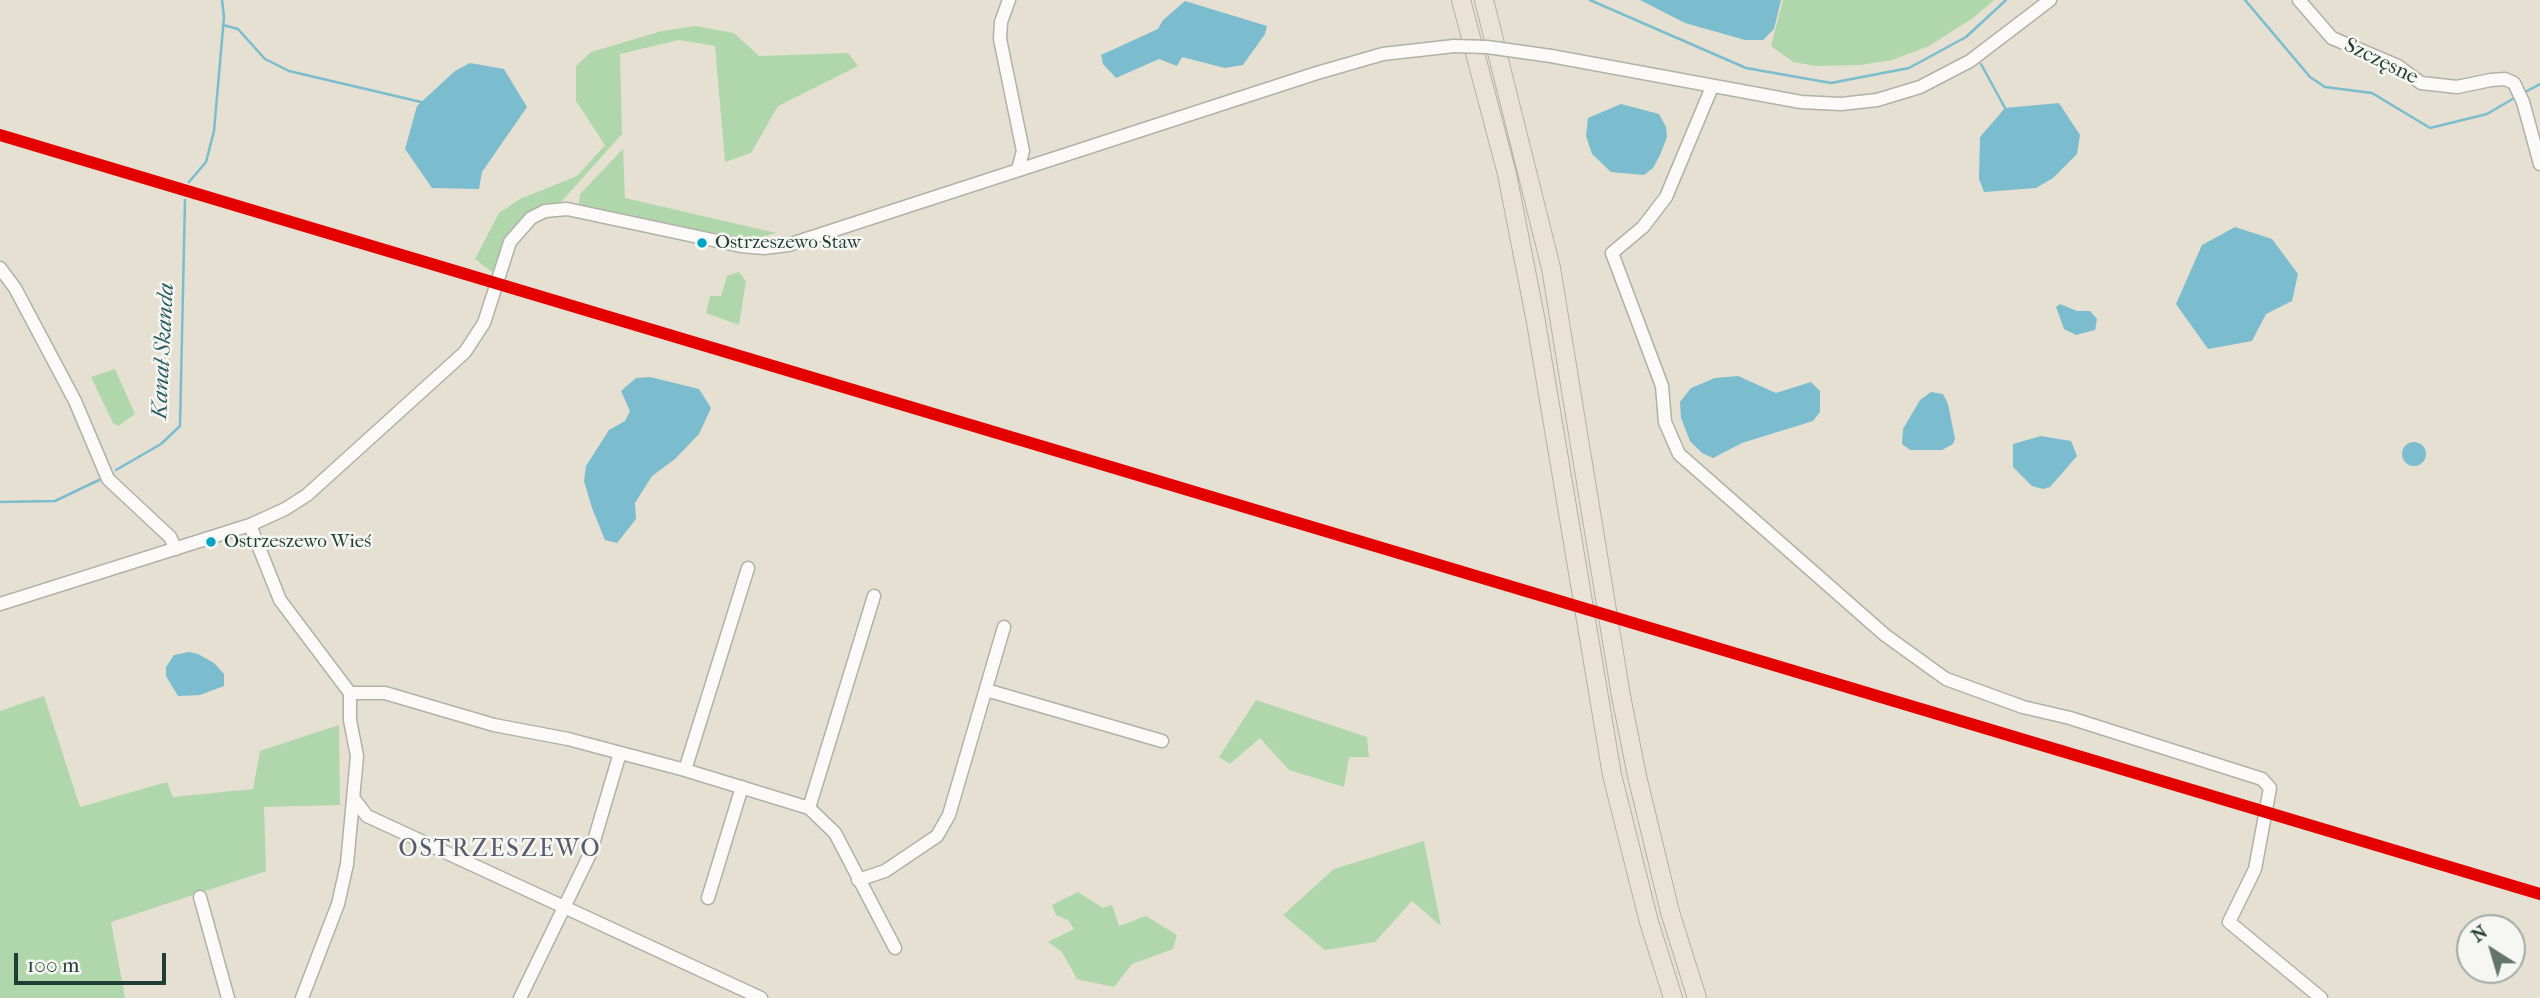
<!DOCTYPE html>
<meta charset="utf-8">
<style>
body{margin:0}
#map{position:relative;width:2540px;height:998px;overflow:hidden;background:#e5e0d1;font-family:"IM FELL French Canon",serif}
canvas{display:block}
.north{position:absolute;left:2456px;top:914px;width:70px;height:70px;box-sizing:border-box;background:#f6f6f2;border:2px solid #a0aca6;border-radius:50%;rotate:323deg;font-size:19px;font-weight:700;line-height:28px;text-align:center;color:#1f3d34}
.north::after{content:'';display:block;margin:auto;width:24px;height:32px;background:#64766b;clip-path:polygon(50% 0,100% 100%,50% 72%,0 100%)}
.scale{position:absolute;left:14px;top:953px;width:152px;height:32px;box-sizing:border-box;border:4px solid #1f3d34;border-top:0;padding-left:9px;font-size:21px;line-height:24px;white-space:nowrap;color:#1f3d34;-webkit-text-stroke:5px #f6f6f2;paint-order:stroke}
</style>
<div id="map">
<canvas width="2540" height="998"></canvas>
<div class="north">N</div>
<div class="scale">100 m</div>
</div>
<script>
const ctx = document.querySelector('canvas').getContext('2d');
ctx.lineJoin = 'round';
function fillPath(path, color) {
  ctx.fillStyle = color;
  ctx.fill(path, 'evenodd');
}
function poly(rows) {
  const path = new Path2D();
  for (const r of rows) {
    if (r.length === 3) {
      path.moveTo(r[0] + r[2], r[1]);
      path.arc(r[0], r[1], r[2], 0, 2 * Math.PI);
      continue;
    }
    path.moveTo(r[0], r[1]);
    for (let i = 2; i < r.length; i += 2) path.lineTo(r[i], r[i + 1]);
  }
  return path;
}
function strokePath(path, color, width, dash) {
  ctx.strokeStyle = color;
  ctx.lineWidth = width;
  ctx.lineCap = dash ? 'butt' : 'round';
  ctx.setLineDash(dash || []);
  ctx.stroke(path);
}
function label(font, color, halo, rows, align = 'center') {
  ctx.font = font + ' "IM FELL French Canon",serif';
  ctx.lineWidth = 5;
  ctx.setLineDash([]);
  ctx.textBaseline = 'middle';
  ctx.strokeStyle = halo;
  ctx.fillStyle = color;
  for (const [text, x, y, turn = 0] of rows) {
    ctx.save();
    ctx.translate(x, y);
    ctx.rotate((+turn || 0) * Math.PI / 180);
    ctx.textAlign = isNaN(turn) ? turn : align;
    if (halo) ctx.strokeText(text, 0, 0);
    ctx.fillText(text, 0, 0);
    ctx.restore();
  }
}
const green = poly([
 [1783,0,1994,0,1973,18,1929,46,1892,60,1861,65,1816,66,1793,62,1771,46],
 [695,26,734,33,759,56,848,53,858,66,778,106,751,153,725,162,715,46,679,40,620,54,622,134,561,202,531,213,518,222,507,236,492,272,475,259,499,213,520,199,577,176,605,145,576,101,576,66,591,52,662,31],
 [623,149,625,198,776,233,749,240,579,205,580,194],
 [739,272,746,281,739,325,706,313,710,296,721,296,727,276],
 [115,369,135,414,118,426,113,423,91,377],
 [44,696,80,807,167,782,173,797,253,789,260,751,339,725,340,805,264,807,266,871,111,922,125,998,0,998,0,711],
 [1256,700,1367,737,1369,757,1349,757,1344,787,1289,770,1260,738,1230,764,1219,757],
 [1424,841,1441,926,1412,901,1375,942,1325,950,1283,915,1334,869],
 [1078,892,1103,908,1112,905,1119,926,1146,916,1177,935,1173,949,1132,964,1114,987,1077,979,1062,952,1048,942,1074,929,1068,920,1056,915,1052,905]
]);
const water = poly([
 [1640,0,1781,0,1774,29,1763,40,1745,40,1685,23],
 [1185,1,1267,26,1265,34,1243,65,1225,68,1182,57,1177,66,1159,59,1116,78,1103,64,1101,55,1158,29,1163,20],
 [470,63,504,69,527,107,482,172,479,189,432,188,405,149,417,106,455,71],
 [2059,103,2080,135,2077,154,2053,178,2036,188,1984,192,1979,179,1980,137,2005,108],
 [1621,104,1659,114,1666,127,1667,137,1660,155,1653,168,1644,175,1611,172,1592,154,1586,136,1588,118],
 [2235,227,2272,239,2298,274,2292,301,2266,314,2252,341,2208,349,2176,304,2202,245],
 [2060,304,2077,311,2090,311,2097,319,2095,330,2076,335,2064,329,2056,307],
 [1738,376,1776,393,1811,382,1820,391,1820,412,1813,421,1742,443,1713,458,1702,453,1690,441,1681,418,1680,402,1691,388,1715,378],
 [650,377,699,389,711,408,699,434,675,459,652,476,635,503,636,519,617,543,605,540,592,508,584,481,586,466,609,430,625,421,630,411,621,391,636,378],
 [1931,392,1943,394,1948,404,1955,439,1953,444,1942,450,1910,450,1902,444,1903,429,1920,400],
 [2041,436,2071,441,2077,456,2050,487,2043,489,2032,486,2013,467,2013,444],
 [2414,454,12],
 [189,652,198,654,214,663,224,674,224,686,200,695,178,696,166,676,166,667,174,655]
]);
const stream = poly([
 [1590,0,1746,68,1831,83,1909,68,1966,37,2006,0],
 [2245,0,2310,77,2325,87,2372,93,2430,128,2487,114,2516,97],
 [223,25,238,29,265,59,289,71,421,102],
 [1981,64,2005,108],
 [2525,92,2540,84],
 [189,182,206,162,214,131,224,17,222,0],
 [116,470,161,444,180,426,185,200],
 [0,502,55,501,99,480]
]);
const minor = poly([
 [1009,0,1001,22,1000,39,1023,151,1018,169],
 [2299,0,2332,38,2398,66,2421,83,2457,87,2491,80,2505,79,2514,83,2523,102,2540,164],
 [1551,56,1801,102,1841,104,1877,100,1920,87,1970,61,2050,0],
 [1712,87,1666,197,1643,227,1612,253,1662,386,1665,422,1679,454,1885,635,1946,679,2023,707,2070,718,2262,779,2270,788,2255,869,2229,922,2321,998],
 [0,268,15,288,75,401,108,479,170,537,176,549],
 [250,525,280,600,350,693,350,720,357,756,347,864,338,904,302,998],
 [0,604,250,525,285,509,307,495,465,352,484,323,510,242,531,218,545,211,567,209,741,246,764,248,788,245,1317,73,1383,54,1454,46],
 [986,690,1162,741],
 [350,693,385,693,494,725,568,739,685,770,809,808,835,833,895,948],
 [685,770,748,568],
 [354,799,367,816,761,998],
 [809,808,874,596],
 [858,880,885,871,937,836,949,815,1004,627],
 [200,897,228,998],
 [708,898,742,787],
 [520,998,590,854,620,753]
]);
const highway = poly([
 [1461,0,1507,174,1536,322,1612,775,1649,922,1673,998],
 [1484,0,1551,268,1621,696,1637,776,1670,912,1697,998]
]);
const minorBridge = poly([
 [1454,46,1487,47,1551,56]
]);
const rail1 = poly([
 [0,135,2540,894]
]);
const markers = [
 [702,243,6,"#02a4c6"],
 [211,542,6,"#02a4c6"]
];
const busNames = [
 ["Ostrzeszewo Staw",715,243],
 ["Ostrzeszewo Wieś",224,542]
];
const streetNames = [
 ["Szczęsne",2381,62,26]
];
const waterNames = [
 ["Kanał Skanda",164,351,-87]
];
const quarterNames = [
 ["OSTRZESZEWO",500,850]
];
fillPath(green, '#b0d7ac');
fillPath(water, '#7bbcce');
strokePath(stream, '#7bbcce', 2.5);
strokePath(minor, '#b1b1a7', 15);
strokePath(highway, '#b1b1a7', 20);
strokePath(minor, '#fbfaf8', 12);
strokePath(highway, '#eae2d6', 18);
strokePath(minorBridge, '#b1b1a7', 15, []);
strokePath(minorBridge, '#fbfaf8', 12);
strokePath(rail1, '#e50000', 12);
for (const [x, y, r, color] of markers) {
  const dot = new Path2D();
  dot.arc(x, y, r, 0, 2 * Math.PI);
  ctx.fillStyle = color;
  ctx.fill(dot);
  strokePath(dot, '#f6f6f2', 2.5);
}
label('19px', '#1f3d34', '#f6f6f2', busNames, 'left');
label('21px', '#1f3d34', '#f6f6f2', streetNames);
label('italic 23px', '#2d5e62', '#f6f6f2', waterNames);
ctx.letterSpacing = '2px';
label('24px', '#585a6b', '#f6f6f2', quarterNames);
ctx.letterSpacing = '0px';
</script>
